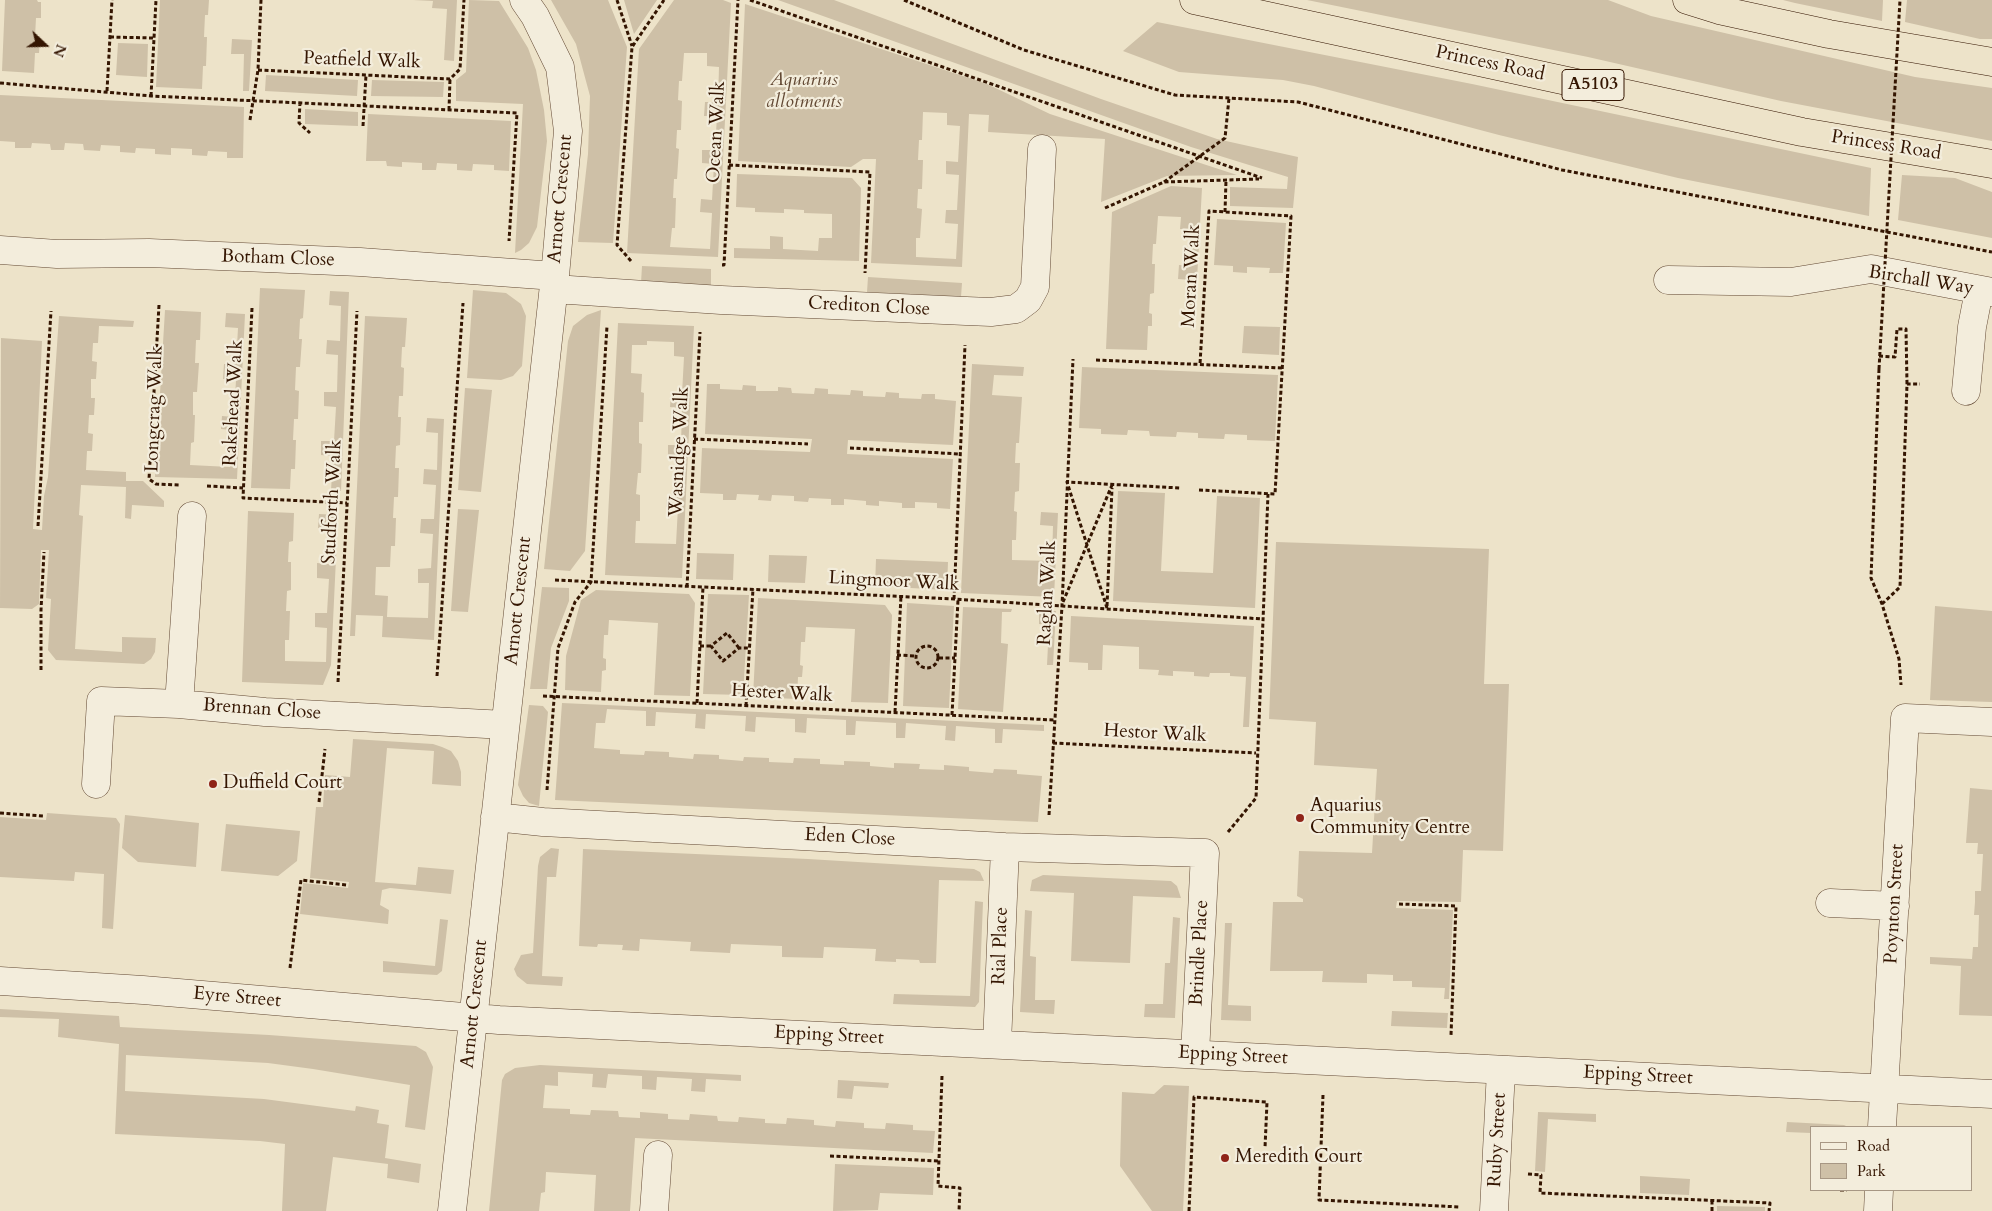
<!DOCTYPE html>
<style>
body{margin:0}
#map{position:relative;width:1992px;height:1211px;overflow:hidden;background:#ede3c9;font-family:Cardo,serif}
canvas{display:block}
.legend{position:absolute;left:1810px;top:1126px;width:162px;height:65px;box-sizing:border-box;background:#f3eddc;border:1px solid #a79784;margin:0;padding:6px 9px;list-style:none;font-size:15px;color:#341501}
.legend li{display:flex;align-items:center;gap:10px;height:25px}
.legend b{width:25px;border:1px solid #a79784}
.north{position:absolute;left:20px;top:20px;width:50px;height:50px;-webkit-text-stroke:4px #f3eddc;paint-order:stroke;rotate:111deg;font-size:14px;font-weight:700;line-height:20px;text-align:center;color:#341501}
.north::after{content:'';display:block;margin:auto;width:18px;height:22px;background:#341501;clip-path:polygon(50% 0,100% 100%,50% 72%,0 100%)}
</style>
<div id="map">
<canvas width="1992" height="1211"></canvas>
<ul class="legend">
<li><b style="height:6px;background:#f3eddc"></b>Road</li>
<li><b style="height:14px;background:#cec0a7"></b>Park</li>
</ul>
<div class="north">N</div>
</div>
<script>
const ctx = document.querySelector('canvas').getContext('2d');
ctx.lineJoin = 'round';
function fillPath(path, color) {
  ctx.fillStyle = color;
  ctx.fill(path, 'evenodd');
}
function poly(rows) {
  const path = new Path2D();
  for (const r of rows) {
    if (r.length === 3) {
      path.moveTo(r[0] + r[2], r[1]);
      path.arc(r[0], r[1], r[2], 0, 2 * Math.PI);
      continue;
    }
    path.moveTo(r[0], r[1]);
    for (let i = 2; i < r.length; i += 2) path.lineTo(r[i], r[i + 1]);
  }
  return path;
}
function strokePath(path, color, width, dash) {
  ctx.strokeStyle = color;
  ctx.lineWidth = width;
  ctx.lineCap = dash ? 'butt' : 'round';
  ctx.setLineDash(dash || []);
  ctx.stroke(path);
}
function label(font, color, halo, rows, align = 'center') {
  ctx.font = font + ' Cardo,serif';
  ctx.lineWidth = 4.5;
  ctx.setLineDash([]);
  ctx.textBaseline = 'middle';
  ctx.strokeStyle = halo;
  ctx.fillStyle = color;
  for (const [text, x, y, turn = 0] of rows) {
    ctx.save();
    ctx.translate(x, y);
    ctx.rotate((+turn || 0) * Math.PI / 180);
    ctx.textAlign = isNaN(turn) ? turn : align;
    if (halo) ctx.strokeText(text, 0, 0);
    ctx.fillText(text, 0, 0);
    ctx.restore();
  }
}
const green = poly([
 [5,0,37,0,38,2,41,2,41,18,36,18,35,37,40,37,39,53,35,53,34,73,2,71],
 [160,0,209,0,208,15,205,15,204,37,207,37,206,66,203,66,202,89,156,87],
 [413,0,457,0,454,61,444,60,447,9,432,8,433,1],
 [469,0,499,1,528,48,536,70,544,110,547,141,537,227,529,243,521,250,515,253,523,104,456,101,456,80,466,72],
 [551,0,608,0,627,47,613,243,578,242,588,154,590,96,576,44],
 [624,0,657,0,634,34],
 [674,0,723,0,731,3,718,257,627,253,639,49],
 [684,53,707,53,707,66,719,67,718,102,705,102,704,116,717,116,715,150,702,150,702,163,714,164,712,200,701,199,700,212,712,213,710,249,670,247,672,228,675,228,676,198,673,198,674,179,677,179,679,149,676,148,677,130,681,130,682,101,678,100,679,81,682,81],
 [778,0,834,0,1101,99,1217,139,1298,157,1293,208,1230,206,1230,187,1287,189,1288,177,1191,147],
 [1307,0,1608,0,1651,16,1915,77,1992,88,1992,141,1781,101,1588,57],
 [1783,0,1883,0,1882,21,1795,3],
 [1907,0,1992,0,1992,39,1980,39,1905,22],
 [745,4,987,84,1050,114,1237,175,1167,176,1101,202,1105,139,988,132,989,115,969,114,962,267,871,263,876,159,863,159,851,167,738,161],
 [923,112,947,113,947,125,960,126,958,162,946,161,946,174,959,175,957,210,946,210,945,223,958,224,956,259,916,257,916,238,920,238,922,209,917,208,918,189,922,189,923,160,918,160,919,140,922,140],
 [1157,22,1472,84,1871,168,1869,216,1678,178,1499,135,1314,86,1283,80,1179,72,1123,51],
 [232,39,252,40,249,91,243,91,244,54,231,54],
 [118,43,148,44,147,77,116,75],
 [266,75,358,80,357,96,265,91],
 [372,80,444,82,443,97,371,96],
 [0,95,244,107,243,158,227,158,227,152,208,151,207,156,192,155,192,149,171,148,171,155,155,154,155,149,136,148,135,153,120,152,120,146,101,145,100,151,84,150,83,144,65,143,64,150,51,150,50,144,32,143,31,148,15,148,15,142,0,141],
 [305,109,358,112,358,126,305,124],
 [368,114,511,121,509,171,494,170,494,165,473,164,472,171,457,170,457,164,437,163,436,170,422,170,422,163,402,162,402,167,387,166,386,161,366,161],
 [737,174,852,178,861,188,859,261,734,258,734,248,770,249,770,236,783,237,783,249,818,251,819,238,832,238,832,214,804,213,804,210,784,209,784,213,755,212,755,208,736,207],
 [1902,175,1955,178,1992,192,1992,238,1898,220],
 [1171,186,1202,188,1195,316,1189,315,1191,280,1178,279,1179,265,1191,266,1193,230,1180,229,1181,217,1158,216,1156,244,1153,244,1152,264,1155,264,1154,293,1150,294,1149,313,1152,314,1152,326,1148,326,1147,350,1106,349,1112,212],
 [1217,219,1286,223,1283,273,1269,273,1270,268,1247,267,1247,273,1233,272,1233,266,1214,265],
 [642,266,711,269,711,286,641,283],
 [868,277,962,283,961,297,867,292],
 [260,288,305,290,303,318,300,319,299,339,302,339,300,367,296,367,295,390,299,391,298,419,294,419,293,440,296,440,295,469,291,469,290,489,251,488],
 [473,290,506,293,521,304,526,316,522,366,513,376,501,380,467,378],
 [330,291,349,292,341,491,331,491,333,456,321,455,321,441,334,441,336,407,324,406,324,392,337,392,338,355,326,354,327,340,340,341,341,306,329,305],
 [165,310,201,312,200,340,196,340,195,363,199,363,197,392,193,392,193,415,195,415,194,442,191,443,190,465,230,467,232,430,221,429,222,416,234,417,236,380,223,379,224,364,236,364,238,328,225,327,226,313,245,314,237,479,155,477],
 [601,310,585,551,570,571,544,569,568,341,573,326,587,315],
 [59,316,134,321,133,327,99,326,98,343,93,343,92,361,97,362,96,379,91,379,91,398,95,398,94,415,89,415,88,433,93,434,92,451,87,451,86,470,126,472,126,481,143,481,164,501,164,507,132,505,131,519,125,518,126,487,81,485,79,515,83,516,75,649,122,652,122,637,156,638,155,652,151,659,144,664,56,660,48,650,51,599,46,598,49,550,41,550,39,604,32,609,0,608,1,338,42,341,33,529,42,530,44,496,48,477],
 [365,316,407,318,405,347,402,347,401,367,404,368,403,396,399,396,398,417,401,417,400,445,396,446,395,468,399,468,398,497,394,497,393,518,396,518,395,546,391,546,390,567,376,567,375,595,388,596,387,617,428,618,429,583,418,583,418,569,431,568,433,534,420,533,421,519,434,519,436,485,423,484,424,469,437,470,438,433,426,432,427,418,444,419,434,640,382,637,383,616,356,615,355,636,350,636],
 [618,323,694,326,682,578,605,575],
 [647,341,674,342,674,356,684,357,682,394,671,394,670,407,682,408,681,445,668,445,668,458,680,459,678,496,667,496,666,507,678,507,676,544,635,543,636,521,640,521,640,495,636,494,638,473,641,473,642,444,639,443,639,422,643,422,644,393,641,392,642,374,631,373,632,345,647,345],
 [1244,326,1280,327,1279,355,1242,353],
 [972,364,1024,367,1023,376,994,375,992,395,1022,397,1019,443,1016,443,1015,463,1020,463,1019,491,1015,492,1014,511,1017,512,1016,540,1012,540,1012,560,1052,561,1053,526,1040,525,1041,512,1058,513,1054,597,961,593],
 [1082,367,1278,375,1275,441,1247,440,1247,435,1225,434,1224,439,1198,438,1198,433,1177,432,1176,437,1150,436,1149,431,1128,430,1127,435,1101,434,1101,429,1079,428],
 [707,384,720,384,720,389,742,390,743,385,756,386,756,391,778,391,778,387,791,388,792,393,814,394,815,388,828,389,828,394,850,395,851,390,863,391,863,396,885,397,886,392,899,393,899,398,921,399,922,394,935,394,935,399,956,401,953,445,848,440,847,454,953,459,950,509,937,508,937,503,915,502,915,508,902,508,902,503,879,501,879,506,866,505,866,501,844,499,844,505,831,505,831,499,809,498,808,502,794,501,794,496,772,495,771,501,758,500,759,495,737,494,736,500,723,500,723,494,700,493,702,448,810,452,812,439,705,434],
 [465,388,492,390,481,492,458,490],
 [1118,491,1165,493,1161,571,1213,573,1217,496,1260,498,1255,608,1113,601],
 [458,509,479,510,468,612,451,611],
 [248,511,294,513,293,541,289,542,288,562,291,562,291,590,287,591,286,611,290,611,289,640,285,640,285,661,326,662,327,628,315,627,315,613,327,613,329,579,317,578,317,563,329,564,331,529,318,528,319,514,338,515,331,665,323,685,242,682],
 [1276,542,1489,549,1484,684,1509,684,1503,851,1463,850,1461,902,1397,901,1396,908,1453,910,1449,999,1444,999,1445,988,1412,987,1412,981,1393,981,1393,975,1367,974,1367,983,1322,982,1323,971,1270,971,1273,902,1303,902,1303,899,1297,896,1299,851,1372,853,1377,769,1314,765,1316,722,1269,719],
 [697,553,734,554,733,580,696,579],
 [769,555,807,556,805,583,768,582],
 [876,559,948,562,947,590,875,586],
 [542,587,569,588,569,601,551,648,547,689,530,689],
 [596,590,689,594,695,603,690,696,654,695,658,623,609,620,608,635,604,635,603,658,606,659,606,670,602,671,601,692,565,690,566,656,581,600],
 [708,594,749,595,743,695,703,694],
 [758,598,885,605,892,615,888,703,851,702,855,629,806,627,805,642,801,642,800,665,803,666,802,677,798,677,797,699,753,697],
 [907,603,954,606,949,708,903,706],
 [1935,606,1992,611,1992,702,1930,700],
 [963,607,1012,609,1011,612,1002,612,1001,643,1008,644,1003,712,958,709],
 [1039,610,1056,611,1053,665,1047,665,1049,625,1039,624],
 [1071,616,1254,626,1249,727,1243,727,1246,677,1230,676,1230,673,1210,673,1209,677,1194,676,1194,672,1173,671,1173,676,1158,675,1159,670,1139,669,1139,647,1103,645,1102,670,1088,670,1088,663,1069,662],
 [562,703,1044,725,1044,731,1003,729,1002,743,995,743,995,729,956,726,955,741,945,740,946,726,906,723,905,738,896,738,896,723,856,721,855,735,846,735,846,720,807,718,806,733,795,732,795,719,756,717,755,732,745,731,746,716,706,714,705,729,695,728,696,714,656,712,655,726,646,726,646,711,607,709,605,723,596,723,594,748,620,750,620,754,644,755,645,751,669,752,669,757,693,759,694,754,719,755,719,759,743,761,744,757,769,758,769,762,793,763,794,758,820,759,820,764,844,765,844,761,870,762,870,766,894,768,894,763,920,764,919,769,944,770,944,765,969,767,969,771,993,773,994,769,1017,770,1017,774,1042,776,1038,822,555,800],
 [529,705,543,706,548,712,539,806,529,803,523,796,518,785],
 [353,739,433,744,442,747,451,751,458,761,461,772,461,786,432,784,434,751,387,748,375,882,416,885,418,867,454,870,451,894,390,888,382,890,380,905,389,910,388,924,300,914,303,883,348,888,349,882,310,878,316,807,323,807,325,775,350,777],
 [1970,788,1992,790,1992,1016,1959,1015,1961,966,1930,964,1930,957,1972,959,1973,947,1978,947,1979,915,1974,915,1975,902,1975,891,1981,891,1983,854,1977,854,1978,843,1966,843],
 [47,813,116,818,120,824,113,929,102,928,104,874,75,872,74,881,0,877,0,817,46,820],
 [125,815,199,823,196,867,138,862,122,848],
 [226,824,300,831,297,861,278,876,221,871],
 [551,848,559,849,556,877,547,877,542,976,563,977,562,986,527,984,517,976,514,969,521,955,533,953,538,866,540,857],
 [583,849,808,859,974,869,980,872,984,881,939,880,936,963,920,963,919,960,896,959,896,962,875,961,876,949,824,947,823,958,782,957,782,946,731,944,730,953,690,951,691,942,640,939,639,951,622,950,623,945,598,944,597,947,579,946],
 [1043,875,1171,881,1177,886,1181,898,1133,896,1130,963,1071,961,1074,893,1030,891,1032,880],
 [975,901,983,902,979,1002,975,1007,893,1004,894,994,970,996],
 [1025,910,1032,911,1030,956,1036,957,1035,1000,1055,1000,1054,1014,1020,1012],
 [1173,917,1180,918,1175,1018,1144,1017,1145,1004,1163,1004,1165,963,1170,963],
 [440,919,448,920,442,971,437,975,383,972,383,961,435,966],
 [1225,923,1232,923,1228,1005,1251,1006,1251,1021,1221,1020],
 [0,1009,119,1016,120,1027,269,1035,416,1046,426,1052,433,1067,425,1130,405,1127,410,1085,313,1069,268,1063,126,1055,125,1091,264,1099,355,1111,356,1106,379,1110,377,1123,389,1125,385,1158,421,1164,419,1183,387,1178,388,1164,333,1157,326,1211,282,1211,285,1144,260,1141,115,1134,119,1044,58,1037,59,1019,0,1017],
 [1392,1011,1448,1013,1447,1028,1391,1026],
 [540,1065,741,1075,741,1081,706,1079,705,1092,691,1091,692,1079,657,1077,656,1090,642,1089,642,1076,608,1074,606,1088,592,1087,593,1074,558,1072,558,1086,545,1085,543,1108,570,1109,570,1114,590,1115,591,1110,618,1111,619,1117,640,1118,640,1112,668,1114,668,1119,689,1120,690,1114,717,1116,718,1121,738,1122,739,1117,765,1119,765,1123,786,1124,787,1118,814,1120,814,1125,835,1127,836,1121,864,1123,864,1128,885,1129,886,1123,913,1125,913,1130,935,1131,933,1153,635,1138,630,1211,594,1211,596,1175,546,1172,545,1192,541,1193,539,1211,489,1211,502,1080,505,1074,515,1068],
 [838,1080,889,1083,888,1088,854,1086,852,1099,837,1098],
 [1164,1085,1189,1086,1183,1211,1152,1211,1120,1166,1122,1092,1154,1094],
 [1538,1112,1596,1114,1596,1122,1548,1119,1545,1172,1535,1171],
 [1787,1122,1844,1125,1848,1127,1811,1127,1811,1133,1786,1132],
 [835,1164,934,1168,933,1195,880,1193,878,1210,833,1211],
 [1640,1176,1690,1179,1689,1195,1640,1193],
 [1717,1206,1765,1207,1765,1211,1717,1211]
]);
const path = poly([
 [617,0,632,46],
 [750,0,1262,178],
 [904,0,1024,50,1175,95,1298,102,1562,170,1992,252],
 [110,37,154,38],
 [258,70,450,79,460,69,464,0],
 [0,83,151,96,517,113,509,241],
 [107,91,112,0],
 [151,96,156,0],
 [300,102,299,123,310,133],
 [449,110,450,79],
 [250,120,258,70,261,0],
 [363,126,366,75],
 [729,165,870,172,865,273],
 [1164,182,1225,138,1229,98],
 [1105,208,1164,182,1259,179],
 [1225,212,1226,180],
 [631,261,617,245,632,47,664,0],
 [722,265,724,265,738,0],
 [159,305,149,479,156,484,179,485],
 [252,308,243,498,347,503],
 [1879,356,1895,357,1897,329,1906,329,1907,384],
 [1096,360,1282,368],
 [1879,369,1871,578,1882,604,1899,659,1901,685],
 [694,439,808,444],
 [850,448,960,454],
 [207,486,243,488],
 [1199,490,1275,494,1291,216,1209,211,1200,364],
 [38,526,51,311],
 [555,580,954,599,1263,619],
 [687,587,700,332],
 [954,599,965,345],
 [1063,602,1112,485],
 [1882,604,1900,587,1907,384,1920,384],
 [1107,606,1112,488],
 [1107,608,1067,482,1180,488],
 [927,657,11],
 [700,646,711,646],
 [739,648,727,633,711,646,723,661,739,648,749,648],
 [897,655,916,656],
 [939,658,955,658],
 [41,670,41,610,44,552],
 [437,676,463,303],
 [338,682,357,311],
 [543,696,1054,720],
 [697,703,703,587],
 [746,706,753,589],
 [895,712,901,596],
 [952,715,958,600],
 [1053,743,1256,753],
 [547,790,558,648,575,602,591,582,607,326],
 [319,802,325,749],
 [0,813,43,816],
 [1049,815,1062,606,1073,359],
 [1228,832,1256,798,1268,494],
 [1399,904,1456,906,1451,1035],
 [290,968,301,880,347,885],
 [942,1076,938,1186,960,1188,959,1211],
 [1323,1095,1319,1200,1460,1207],
 [830,1156,939,1161],
 [1528,1174,1541,1175,1540,1193,1770,1203,1769,1211],
 [1840,1190,1847,1190],
 [1189,1211,1194,1097,1267,1102,1265,1148],
 [1712,1211,1712,1200]
]);
const minor = poly([
 [0,250,57,254,149,253,360,262,555,276],
 [1668,280,1791,282,1871,269,1992,292],
 [554,289,721,300,966,311,991,312,1016,309,1028,300,1035,287,1042,149],
 [1966,391,1972,327,1979,291],
 [179,704,192,516],
 [96,784,101,701,179,704,265,712,505,725],
 [495,817,543,822,1005,847,1205,853,1195,1054],
 [1830,903,1895,906],
 [0,981,143,990,499,1020,1992,1094],
 [997,1044,1005,847],
 [1882,1127,1905,718,1992,722],
 [452,1211,555,276,568,131,560,67,535,16,524,0],
 [654,1211,658,1155],
 [1494,1211,1501,1070],
 [1878,1211,1879,1190]
]);
const highway = poly([
 [1194,0,1802,132,1992,164],
 [1687,0,1719,10,1829,34,1992,62]
]);
const pathBridge = poly([
 [1879,369,1900,0]
]);
const markers = [
 [213,784,5,"#8f2418"],
 [1300,818,5,"#8f2418"],
 [1225,1158,5,"#8f2418"]
];
const shields = [
 [1593,85,62]
];
const shieldNames = [
 ["A5103",1593,85]
];
const streetNames = [
 ["Peatfield Walk",362,61,2],
 ["Princess Road",1490,64,12],
 ["Ocean Walk",717,132,-87],
 ["Princess Road",1886,146,9],
 ["Arnott Crescent",561,199,-85],
 ["Botham Close",278,259,2],
 ["Moran Walk",1192,276,-87],
 ["Birchall Way",1921,281,9],
 ["Crediton Close",869,307,3],
 ["Rakehead Walk",234,403,-87],
 ["Longcrag Walk",155,409,-88],
 ["Wasnidge Walk",680,452,-87],
 ["Studforth Walk",333,502,-87],
 ["Lingmoor Walk",894,582,3],
 ["Raglan Walk",1048,593,-87],
 ["Arnott Crescent",519,601,-84],
 ["Hester Walk",782,694,3],
 ["Brennan Close",262,710,4],
 ["Hestor Walk",1155,734,3],
 ["Eden Close",850,838,3],
 ["Poynton Street",1895,904,-87],
 ["Rial Place",1001,946,-88],
 ["Brindle Place",1200,953,-87],
 ["Eyre Street",237,998,5],
 ["Arnott Crescent",475,1004,-84],
 ["Epping Street",829,1036,3],
 ["Epping Street",1233,1056,3],
 ["Epping Street",1638,1076,3],
 ["Ruby Street",1498,1140,-87]
];
const parkNames = [
 ["Aquarius",804,81],
 ["allotments",804,103]
];
const poiNames = [
 ["Duffield Court",223,784],
 ["Aquarius",1310,807],
 ["Community Centre",1310,829],
 ["Meredith Court",1235,1158]
];
fillPath(green, '#cec0a7');
strokePath(minor, '#624833', 29);
strokePath(highway, '#341501', 29);
strokePath(path, '#341501', 3, [4, 2.5]);
strokePath(minor, '#f3eddc', 28);
strokePath(highway, '#ede3c9', 28);
strokePath(pathBridge, '#341501', 3, [4, 2.5]);
for (const [x, y, r, color] of markers) {
  const dot = new Path2D();
  dot.arc(x, y, r, 0, 2 * Math.PI);
  ctx.fillStyle = color;
  ctx.fill(dot);
  strokePath(dot, '#f3eddc', 2);
}
for (const [x, y, w] of shields) {
  const box = new Path2D();
  box.roundRect(x - w / 2, y - 15.5, w, 31, 4);
  ctx.fillStyle = '#f3eddc';
  ctx.fill(box);
  strokePath(box, '#341501', 1);
}
label('bold 18px', '#341501', null, shieldNames);
label('19px', '#341501', '#f3eddc', streetNames);
label('italic 19px', '#624833', '#f3eddc', parkNames);
label('19px', '#341501', '#f3eddc', poiNames, 'left');
</script>
